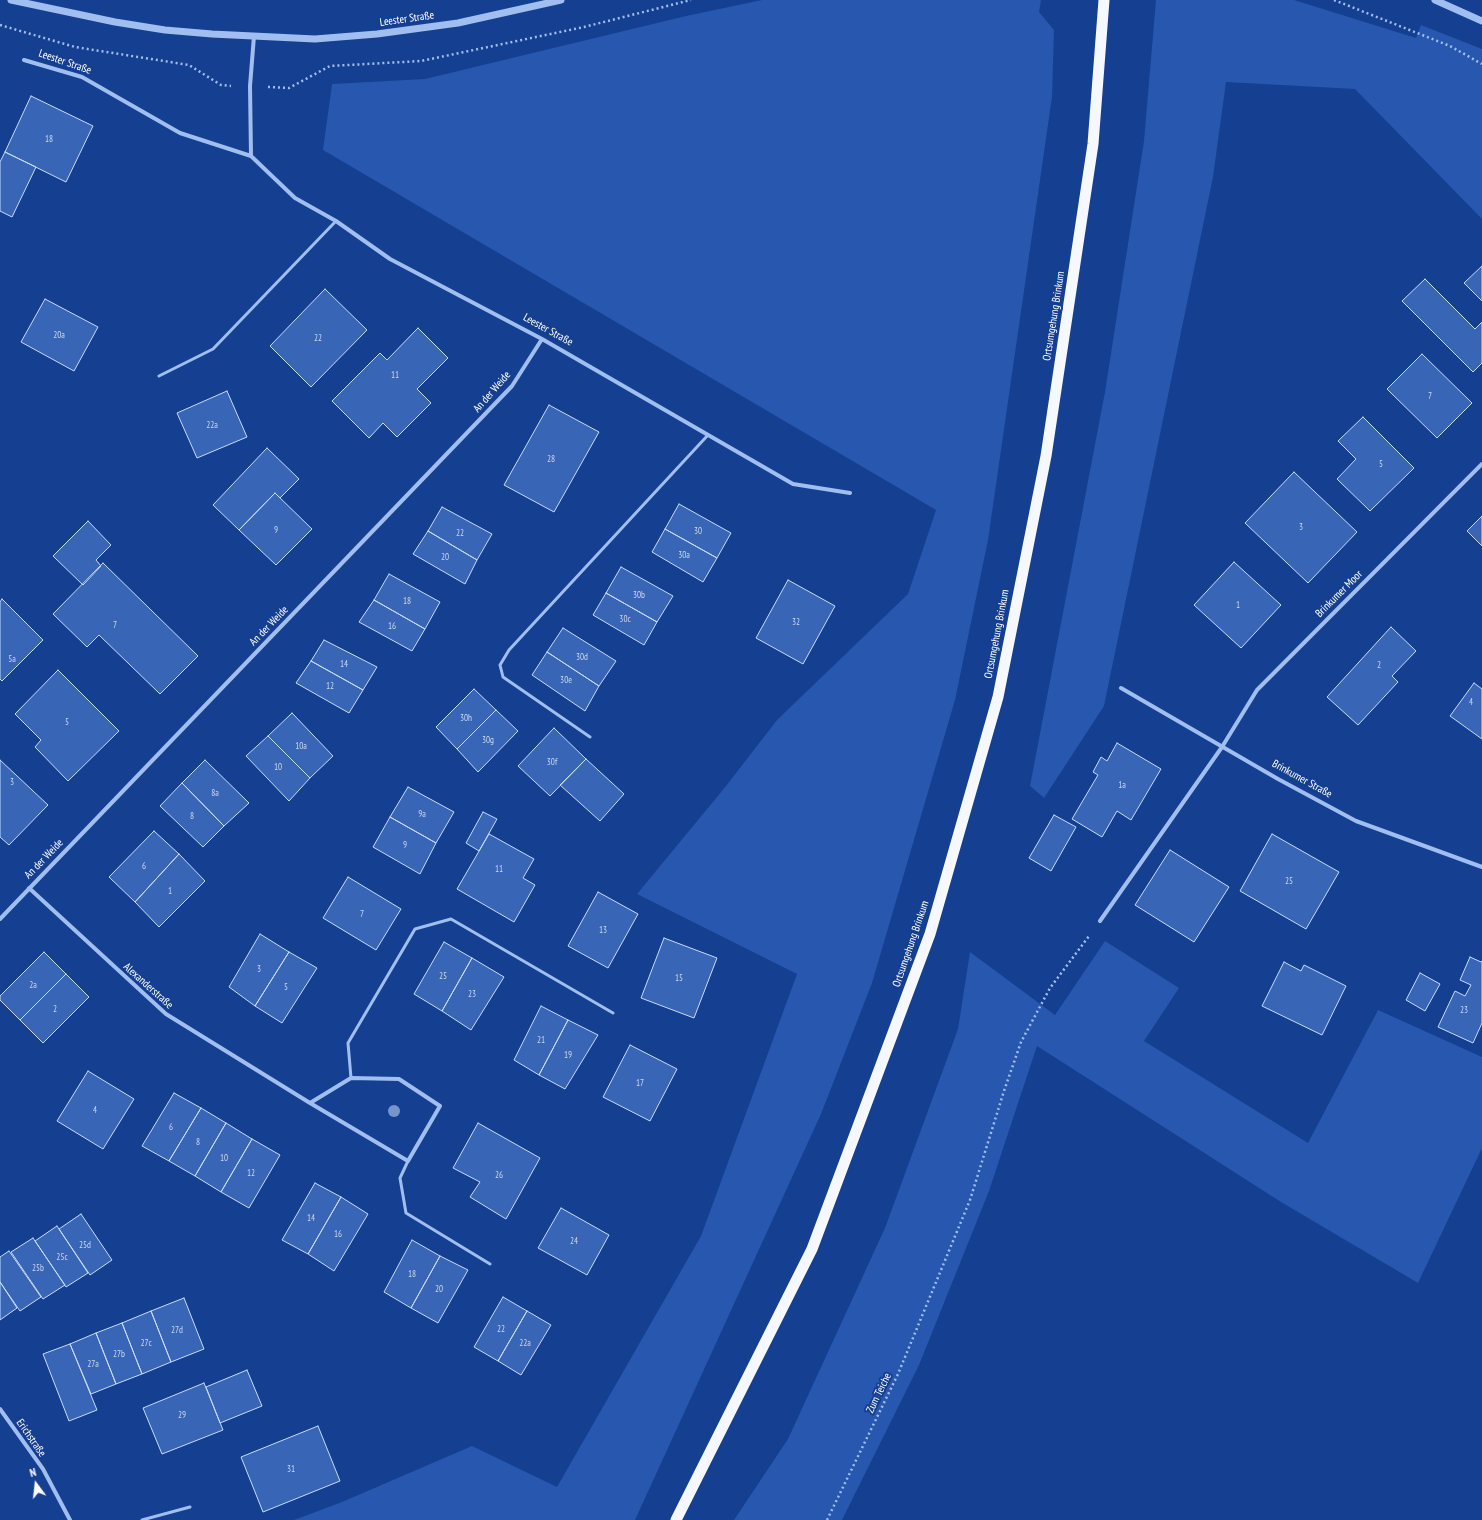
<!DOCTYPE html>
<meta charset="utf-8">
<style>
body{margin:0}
#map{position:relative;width:1482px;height:1520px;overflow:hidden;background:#153f90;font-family:"PT Sans Narrow",sans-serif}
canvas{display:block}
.north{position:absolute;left:16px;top:1464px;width:40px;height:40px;-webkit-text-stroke:3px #153f90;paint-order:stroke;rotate:345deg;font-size:11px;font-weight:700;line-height:16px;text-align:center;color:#fff}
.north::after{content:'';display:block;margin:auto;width:14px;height:18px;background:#fff;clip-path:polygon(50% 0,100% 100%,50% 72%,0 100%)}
</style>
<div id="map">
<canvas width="1482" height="1520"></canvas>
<div class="north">N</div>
</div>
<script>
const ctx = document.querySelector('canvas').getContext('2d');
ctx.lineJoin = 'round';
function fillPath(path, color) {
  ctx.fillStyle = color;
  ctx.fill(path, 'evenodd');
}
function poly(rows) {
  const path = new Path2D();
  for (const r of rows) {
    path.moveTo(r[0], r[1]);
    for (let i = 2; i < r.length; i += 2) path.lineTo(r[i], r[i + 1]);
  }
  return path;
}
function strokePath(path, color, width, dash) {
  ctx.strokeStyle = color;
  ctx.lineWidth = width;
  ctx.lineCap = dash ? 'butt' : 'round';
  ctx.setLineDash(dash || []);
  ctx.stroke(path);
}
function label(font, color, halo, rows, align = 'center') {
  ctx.font = font + ' "PT Sans Narrow",sans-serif';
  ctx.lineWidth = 4;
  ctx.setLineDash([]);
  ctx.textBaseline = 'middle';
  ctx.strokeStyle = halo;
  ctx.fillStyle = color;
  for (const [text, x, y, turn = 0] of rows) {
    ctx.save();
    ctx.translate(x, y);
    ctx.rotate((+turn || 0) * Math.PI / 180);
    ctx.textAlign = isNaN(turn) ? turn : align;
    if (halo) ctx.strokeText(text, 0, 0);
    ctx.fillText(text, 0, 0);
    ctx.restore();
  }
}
const green = poly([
 [762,0,1041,0,1039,12,1054,30,1052,97,988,540,955,700,872,983,821,1114,635,1520,294,1520,342,1502,472,1446,557,1487,701,1236,797,974,637,894,726,786,777,720,908,594,936,510,323,150,332,84,425,79,686,16],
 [1156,0,1294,0,1416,38,1421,25,1482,49,1482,219,1355,89,1226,82,1213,177,1104,706,1044,798,1030,786,1105,392,1144,141],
 [1105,941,1179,988,1144,1041,1308,1143,1378,1010,1482,1057,1482,1148,1418,1283,1281,1202,1037,1046,989,1191,919,1365,842,1520,734,1520,788,1439,885,1228,958,1029,970,952,1055,1015]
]);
const building = poly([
 [31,96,93,126,66,182,5,152,31,96],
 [5,152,36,167,12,217,0,211,0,162,5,152],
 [1482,266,1482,301,1464,283,1482,266],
 [1425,279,1475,329,1482,322,1482,363,1473,372,1402,301,1425,279],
 [325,289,367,330,311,387,270,346,325,289],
 [45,299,98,327,74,371,21,342,45,299],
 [418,328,448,358,417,389,431,403,397,437,383,423,369,438,332,401,380,353,387,360,418,328],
 [1422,354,1472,403,1437,438,1387,389,1422,354],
 [227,391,247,437,197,458,177,413,227,391],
 [549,405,599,432,554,512,504,485,549,405],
 [1363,417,1414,468,1370,511,1337,479,1356,459,1338,441,1363,417],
 [267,448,299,479,280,498,275,493,239,530,213,505,267,448],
 [1294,472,1357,532,1308,583,1245,523,1294,472],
 [275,493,312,529,276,565,239,530,275,493],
 [679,504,731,533,717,558,665,529,679,504],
 [442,507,492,534,477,560,428,531,442,507],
 [1482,516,1482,546,1467,531,1482,516],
 [88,521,111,545,96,560,101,566,83,585,53,556,88,521],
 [665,529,717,558,703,582,652,552,665,529],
 [428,531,477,560,465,584,413,554,428,531],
 [1234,562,1281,605,1241,648,1194,605,1234,562],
 [103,563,198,656,160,694,99,635,87,647,53,614,103,563],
 [621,567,673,596,657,622,606,593,621,567],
 [389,574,440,602,425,629,374,600,389,574],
 [788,580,835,606,803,664,756,638,788,580],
 [606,593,657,622,644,645,593,615,606,593],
 [2,599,43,640,2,681,0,679,0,602,2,599],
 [374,600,425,629,412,651,359,622,374,600],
 [1391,627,1416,651,1392,676,1398,682,1358,725,1327,697,1391,627],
 [563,628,616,661,599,686,547,652,563,628],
 [324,640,377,667,363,690,311,661,324,640],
 [547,652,599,686,585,711,532,675,547,652],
 [311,661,363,690,349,713,296,683,311,661],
 [58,670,119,731,68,781,35,747,41,740,15,714,58,670],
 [1474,683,1482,689,1482,739,1450,716,1474,683],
 [474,689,496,710,457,749,436,727,474,689],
 [496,710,518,731,478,772,457,749,496,710],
 [292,713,333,756,310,778,268,736,292,713],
 [554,728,586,759,550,796,518,766,554,728],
 [268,736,310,778,289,801,246,756,268,736],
 [1117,743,1161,769,1131,820,1117,811,1102,837,1072,819,1098,775,1093,772,1101,757,1107,761,1117,743],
 [586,759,624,794,600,821,560,785,586,759],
 [0,760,48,805,9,845,0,837,0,760],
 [205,760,249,803,224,826,182,783,205,760],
 [182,783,224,826,203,847,160,806,182,783],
 [408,787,454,812,436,843,390,817,408,787],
 [483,812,497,819,479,851,466,843,483,812],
 [1054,815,1076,827,1051,871,1029,858,1054,815],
 [390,817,436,843,420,874,373,847,390,817],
 [154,831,179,854,135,902,109,877,154,831],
 [489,834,534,859,523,878,535,885,514,922,457,889,489,834],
 [1272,834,1339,872,1306,929,1240,891,1272,834],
 [1170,850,1229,887,1194,942,1135,905,1170,850],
 [179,854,205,881,159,927,135,902,179,854],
 [348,877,401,909,376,950,323,918,348,877],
 [598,892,638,914,608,968,568,946,598,892],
 [260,934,289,952,255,1006,229,987,260,934],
 [664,938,717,958,694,1018,641,998,664,938],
 [444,942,472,958,442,1011,414,994,444,942],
 [44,952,66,974,20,1020,0,1000,0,996,44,952],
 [289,952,317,968,282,1023,255,1006,289,952],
 [1470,957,1481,962,1482,961,1482,1023,1473,1043,1438,1027,1455,991,1465,996,1471,985,1460,980,1470,957],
 [472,958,504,977,471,1030,442,1011,472,958],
 [1284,962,1301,971,1304,965,1346,986,1322,1035,1262,1006,1284,962],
 [1420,973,1440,984,1425,1011,1406,1000,1420,973],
 [66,974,89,997,43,1043,20,1020,66,974],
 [541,1006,568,1020,539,1075,514,1060,541,1006],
 [568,1020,598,1035,565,1089,539,1075,568,1020],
 [630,1045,677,1069,650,1121,603,1097,630,1045],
 [88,1071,134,1099,103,1149,57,1121,88,1071],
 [174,1093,201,1108,169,1161,142,1146,174,1093],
 [201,1108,226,1123,195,1176,169,1161,201,1108],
 [226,1123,252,1139,221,1192,195,1176,226,1123],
 [478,1123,540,1158,506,1219,470,1197,480,1182,453,1168,478,1123],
 [252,1139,280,1155,249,1208,221,1192,252,1139],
 [315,1183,341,1197,308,1254,282,1240,315,1183],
 [341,1197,368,1214,334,1271,308,1254,341,1197],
 [561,1208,609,1235,587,1275,538,1248,561,1208],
 [81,1214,112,1260,90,1275,59,1229,81,1214],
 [57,1226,88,1273,66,1287,35,1241,57,1226],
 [33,1238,65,1285,43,1299,11,1252,33,1238],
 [412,1240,440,1256,411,1308,384,1292,412,1240],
 [9,1251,41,1297,20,1311,0,1282,0,1257,9,1251],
 [440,1256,468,1270,438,1323,411,1308,440,1256],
 [0,1282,17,1308,0,1320,0,1282],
 [503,1297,527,1311,498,1361,474,1347,503,1297],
 [184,1298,204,1349,171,1362,151,1311,184,1298],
 [151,1311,171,1362,142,1374,122,1323,151,1311],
 [527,1311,551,1325,521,1375,498,1361,527,1311],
 [122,1323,142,1374,116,1384,96,1333,122,1323],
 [96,1333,116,1384,91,1394,70,1344,96,1333],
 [70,1344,97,1410,69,1421,43,1354,70,1344],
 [247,1370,262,1406,220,1423,206,1387,247,1370],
 [204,1383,223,1430,162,1454,143,1408,204,1383],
 [318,1426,340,1481,263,1512,241,1457,318,1426]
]);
const path = poly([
 [1334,0,1450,46,1482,64],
 [0,25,75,47,189,65,221,85,231,86],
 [268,87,289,88,330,66,421,61,584,27,691,0],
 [827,1520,898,1374,970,1200,1004,1091,1021,1042,1050,988,1089,936]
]);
const service = poly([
 [159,376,213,349,336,221],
 [590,737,503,677,500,665,509,650,708,435],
 [351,1078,348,1043,415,929,451,919,613,1013],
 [408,1161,400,1178,406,1213,490,1264],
 [142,1520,190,1507]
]);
const minor = poly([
 [254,36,250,86,251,156,295,198,336,221,390,259,542,339,793,484,850,493],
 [24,60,82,77,180,133,251,156],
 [1121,688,1278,779,1356,821,1482,867],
 [29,888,166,1014,310,1103,351,1078,399,1079,440,1106,408,1161,310,1103],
 [0,919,512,386,542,339],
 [1100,921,1222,747,1257,690,1482,464],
 [0,1409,43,1469,70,1520]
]);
const tertiary = poly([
 [11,0,115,22,165,30,212,34,315,39,377,34,458,23,561,0],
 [1435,0,1482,21]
]);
const trunk = poly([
 [676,1520,812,1249,930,934,998,697,1046,456,1093,144,1104,0]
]);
const trees = [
 [394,1111]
];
const numberNames = [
 ["18",49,139],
 ["20a",59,335],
 ["22",318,338],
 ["11",395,375],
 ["7",1430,396],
 ["22a",212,425],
 ["28",551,459],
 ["5",1381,464],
 ["3",1301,527],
 ["9",276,530],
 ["30",698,531],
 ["22",460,533],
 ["30a",684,555],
 ["20",445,557],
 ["30b",639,595],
 ["18",407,601],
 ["1",1238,605],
 ["30c",625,619],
 ["32",796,622],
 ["7",115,625],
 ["16",392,626],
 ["30d",582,657],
 ["5a",12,659],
 ["14",344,664],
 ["2",1379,665],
 ["30e",566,680],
 ["12",330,686],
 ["4",1471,702],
 ["30h",466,718],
 ["5",67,722],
 ["30g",488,740],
 ["10a",301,746],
 ["30f",552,762],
 ["10",278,767],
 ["3",12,782],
 ["1a",1122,785],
 ["8a",215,793],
 ["9a",422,814],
 ["8",192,816],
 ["9",405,845],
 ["6",144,866],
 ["11",499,869],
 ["25",1289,881],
 ["1",170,891],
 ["7",362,914],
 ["13",603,930],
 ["3",259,969],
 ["25",443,976],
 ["15",679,978],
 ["2a",33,985],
 ["5",286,987],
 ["23",472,994],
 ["2",55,1009],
 ["23",1464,1010],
 ["21",541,1040],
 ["19",568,1055],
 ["17",640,1083],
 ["4",95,1110],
 ["6",171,1127],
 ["8",198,1142],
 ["10",224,1158],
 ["12",251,1173],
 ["26",499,1175],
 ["14",311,1218],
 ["16",338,1234],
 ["24",574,1241],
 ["25d",85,1245],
 ["25c",62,1257],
 ["25b",38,1268],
 ["18",412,1274],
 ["20",439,1289],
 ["22",501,1329],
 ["27d",177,1330],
 ["27c",146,1343],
 ["22a",525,1343],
 ["27b",119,1354],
 ["27a",93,1364],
 ["29",182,1415],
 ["31",291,1469]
];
const streetNames = [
 ["Leester Straße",407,19,-8],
 ["Leester Straße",65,62,19],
 ["Ortsumgehung Brinkum",1054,316,-81],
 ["Leester Straße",548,330,29],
 ["An der Weide",492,392,-49],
 ["Brinkumer Moor",1339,594,-45],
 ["An der Weide",269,626,-46],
 ["Ortsumgehung Brinkum",997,634,-79],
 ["Brinkumer Straße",1302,779,29],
 ["An der Weide",44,859,-46],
 ["Ortsumgehung Brinkum",911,944,-71],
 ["Alexanderstraße",148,986,42],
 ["Zum Teiche",879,1393,-64],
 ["Erichstraße",31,1438,55]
];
fillPath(green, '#2757af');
fillPath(building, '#3965b7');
strokePath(building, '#c8dbfc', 1);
strokePath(path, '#a1bef0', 2.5, [2, 3]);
strokePath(service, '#a1bef0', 3);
strokePath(minor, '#a1bef0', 4);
strokePath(tertiary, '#a1bef0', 7);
strokePath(trunk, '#f5f8ff', 11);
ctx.fillStyle = '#7795cb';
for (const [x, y] of trees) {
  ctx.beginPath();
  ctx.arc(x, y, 6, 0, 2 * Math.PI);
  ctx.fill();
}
label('9px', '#ced8ed', null, numberNames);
label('11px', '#fff', '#153f90', streetNames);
</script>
